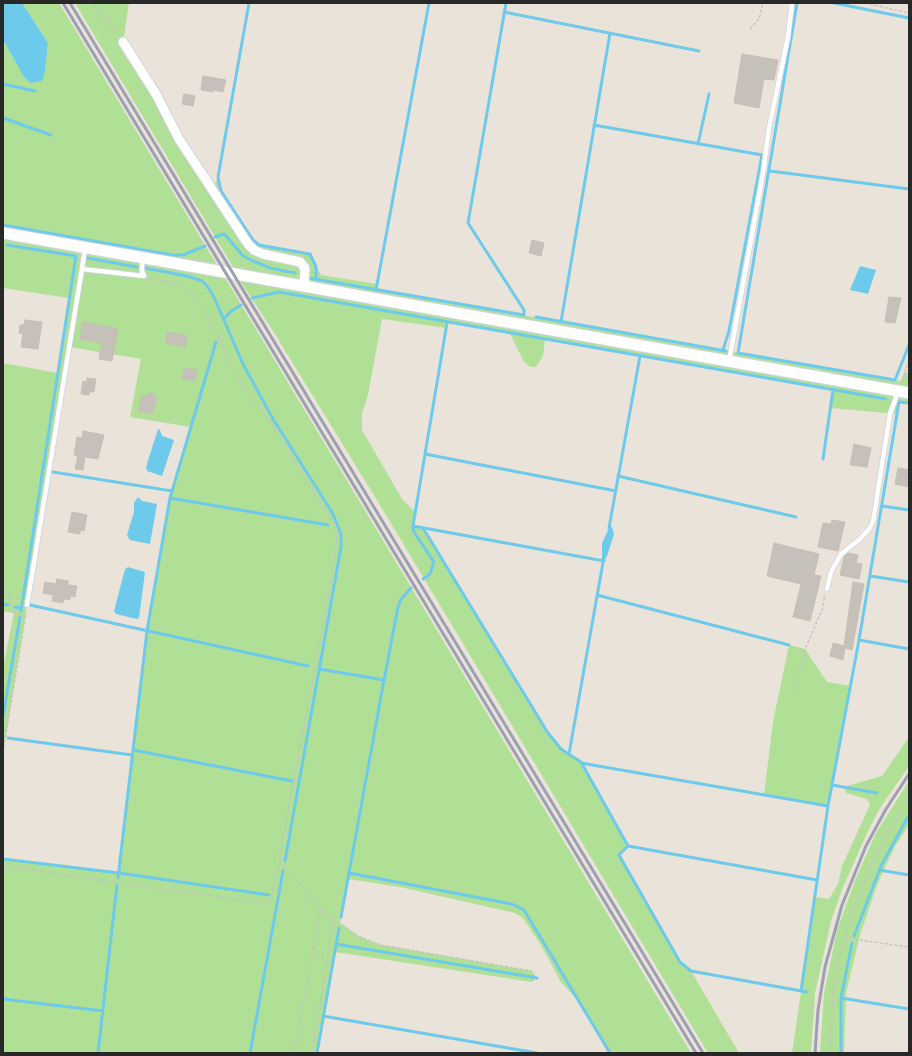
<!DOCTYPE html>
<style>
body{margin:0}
#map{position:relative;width:912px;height:1056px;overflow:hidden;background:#eae3d9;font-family:Rubik,sans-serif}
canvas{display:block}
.frame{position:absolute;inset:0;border:4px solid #282828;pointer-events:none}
</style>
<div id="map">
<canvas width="912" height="1056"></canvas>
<div class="frame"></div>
</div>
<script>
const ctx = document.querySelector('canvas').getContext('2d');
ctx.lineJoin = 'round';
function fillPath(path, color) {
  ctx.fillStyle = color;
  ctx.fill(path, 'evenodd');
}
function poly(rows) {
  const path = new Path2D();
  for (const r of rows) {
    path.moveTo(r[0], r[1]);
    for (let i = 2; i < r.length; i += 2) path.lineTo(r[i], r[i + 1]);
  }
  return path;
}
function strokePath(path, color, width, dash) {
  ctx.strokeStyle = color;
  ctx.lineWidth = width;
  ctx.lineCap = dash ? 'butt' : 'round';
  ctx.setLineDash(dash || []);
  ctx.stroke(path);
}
const green = poly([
 [22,3,59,3,217,265,3,229,3,40,24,77,45,71,48,43],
 [75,3,129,3,123,42,213,189,218,177,221,191,253,240,259,245,310,254,321,275,377,284,377,290,901,381,904,373,909,373,909,388,304,282,233,267],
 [3,238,224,276,691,1053,610,1053,581,1004,561,982,541,945,523,918,515,913,400,887,348,879,340,923,358,936,381,945,532,971,537,978,532,982,335,952,317,1053,3,1053,3,859,119,873,147,631,170,498,191,427,130,417,141,359,69,347,3,752,3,667,14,613,3,611,3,363,58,373,69,298,3,288],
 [238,278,448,318,909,398,909,403,899,402,897,414,831,408,833,390,545,340,543,356,536,367,530,367,523,360,510,334,448,323,447,328,382,319,368,395,362,414,362,430,402,499,415,512,413,526,423,528,548,733,561,749,581,762,628,846,619,855,680,962,691,971,739,1053,708,1053,383,510,273,331],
 [789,645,805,649,827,682,851,686,828,806,764,795,773,722],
 [909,737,909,766,880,808,868,831,843,887,831,921,815,993,811,1053,792,1053,815,897,829,899,838,884,842,866,870,805,867,799,846,793,844,787,882,776],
 [909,781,909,825,895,846,877,885,860,935,846,993,844,1053,820,1053,824,993,837,930,856,878,876,833]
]);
const water = poly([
 [3,3,22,3,48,43,45,71,42,81,31,83,24,77,3,40],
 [860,266,876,270,868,294,850,290],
 [158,429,160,430,162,436,174,440,162,476,147,471,146,467],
 [138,497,142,501,157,504,150,544,130,540,127,535,134,512,134,503],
 [610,526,612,527,614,534,607,556,604,561,602,561,602,543],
 [128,567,145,572,139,618,137,619,116,614,114,611,125,569]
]);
const stream = poly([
 [249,3,218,177,221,191,253,240,259,245,310,254,316,267,316,279],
 [797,3,738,353,895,380,909,345],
 [834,3,909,18],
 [504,12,699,51],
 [3,84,35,91],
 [3,118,51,135],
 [594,125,762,155,729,331,723,350],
 [698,144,709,94],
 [770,171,909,189],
 [3,225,172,255,183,255,205,246],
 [215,237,224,234,227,237,243,256,253,261,270,268,295,273],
 [7,245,76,256,21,611],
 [87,258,137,267],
 [145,268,187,276,202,281,207,286,213,295,243,364,273,419,333,514,341,534,341,547,285,861],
 [309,278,524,315,524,310,468,223,506,3],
 [376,290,429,3],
 [252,298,279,292,886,399],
 [536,317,726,351],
 [224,319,230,312,241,305],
 [561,322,610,33],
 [909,379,909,383],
 [425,454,616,491],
 [823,459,833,390],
 [53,472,172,491],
 [618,476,796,517],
 [170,498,328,525],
 [882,506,909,510],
 [413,526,604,561],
 [423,528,548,733,561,749,581,762,628,846,619,855,680,962,691,971,807,992],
 [609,528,640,356],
 [870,576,909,582],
 [423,579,430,574,434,562,414,532,413,526,447,323],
 [597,595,789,645],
 [3,604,8,605],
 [30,605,308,666],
 [15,607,21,608],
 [859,640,909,649],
 [319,669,384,680,341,917],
 [384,680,398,607,401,599,411,588],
 [3,716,20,617],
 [8,738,132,755],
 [133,750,292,781],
 [569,754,604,557],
 [581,763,828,806],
 [832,785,877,793],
 [628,846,817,880],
 [3,859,119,873,269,895],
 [879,870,909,875],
 [349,873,512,904,524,910,610,1053],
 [118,878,147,631,170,498,216,342],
 [854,936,881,866,909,815],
 [336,944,537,978],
 [801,991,828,806,859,640,899,402,909,403],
 [841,998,852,943],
 [3,999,103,1011],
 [323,1016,537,1053],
 [98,1053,117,885],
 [250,1053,283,871],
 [317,1053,339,928],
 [841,1053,841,998,909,1009]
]);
const building = poly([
 [742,54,778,60,774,80,764,79,759,108,734,103,742,54],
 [203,76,226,80,223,92,214,90,213,92,201,90,203,76],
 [184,94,195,96,193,106,182,104,184,94],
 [532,240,544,243,541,256,529,253,532,240],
 [889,297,901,298,895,323,885,322,889,297],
 [25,320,42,322,38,349,21,347,23,334,19,333,20,325,24,325,25,320],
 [83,322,118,329,112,361,99,359,102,343,80,339,83,322],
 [167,332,187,336,185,347,166,343,167,332],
 [184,368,197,370,195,381,182,379,184,368],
 [87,378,96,379,94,392,89,392,89,395,81,394,83,381,87,382,87,378],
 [151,393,155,394,157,398,152,414,138,411,142,395,146,396,151,393],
 [83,431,104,435,98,459,85,457,83,470,75,469,78,456,74,455,77,437,82,438,83,431],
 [854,444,871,448,867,467,850,465,854,444],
 [898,468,909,470,909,487,895,484,898,468],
 [72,512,87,515,84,531,80,530,80,534,68,532,72,512],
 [832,520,845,522,838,551,818,547,823,523,831,524,832,520],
 [774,543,819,554,814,575,821,576,810,621,793,617,801,584,767,576,774,543],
 [848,553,858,555,856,563,862,564,859,579,840,575,844,557,848,553],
 [57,579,68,581,68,585,77,586,75,597,71,596,70,600,64,599,63,603,52,601,53,595,43,593,45,582,56,584,57,579],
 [853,582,864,584,852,650,845,648,843,660,830,656,833,643,844,646,853,582]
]);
const path = poly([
 [92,3,118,35],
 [865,3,909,13],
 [750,29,759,19,763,3],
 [150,278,179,284,192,294,207,315,221,342,228,360,249,396,269,420,334,524,336,531,337,539,326,611,279,858,280,863,294,876,321,910,358,936,381,945,532,971],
 [902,382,909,359],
 [3,586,11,601,12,612,25,615],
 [795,691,805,649,822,610,825,595],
 [3,752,26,613],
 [3,866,263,903,270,901,280,863],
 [845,938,909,947],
 [294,1053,321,910],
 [311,1053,319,1013,333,919],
 [830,1053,833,989,837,963,851,916,860,890,884,839,909,797]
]);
const service = poly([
 [82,269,85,248],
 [729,362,763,173,769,128,788,37,792,3],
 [827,589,831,572,841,554,860,539,869,529,873,522,890,414,898,392],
 [27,605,82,269,144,276,142,271,142,258]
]);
const minor = poly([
 [123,42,156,94,179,139,248,244,254,250,263,254,300,262,305,268,304,287]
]);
const tertiary = poly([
 [3,233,909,393]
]);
const rail = poly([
 [63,3,696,1053],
 [70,3,703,1053],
 [815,1053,818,1010,825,967,842,905,866,846,886,809,909,774]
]);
fillPath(green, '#b0e096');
fillPath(water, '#6ecaeb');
strokePath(stream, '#6ecaeb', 3);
fillPath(building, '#c5c0b9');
strokePath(building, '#c5bfb3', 1);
strokePath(service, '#cfd2e1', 6);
strokePath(minor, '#cfd2e1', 11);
strokePath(tertiary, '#cfd2e1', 13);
strokePath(path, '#c3c3c3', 1.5, [3, 2]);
strokePath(service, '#fff', 4.5);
strokePath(minor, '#fff', 9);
strokePath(tertiary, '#fff', 11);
strokePath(rail, '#9da0b2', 3);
</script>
